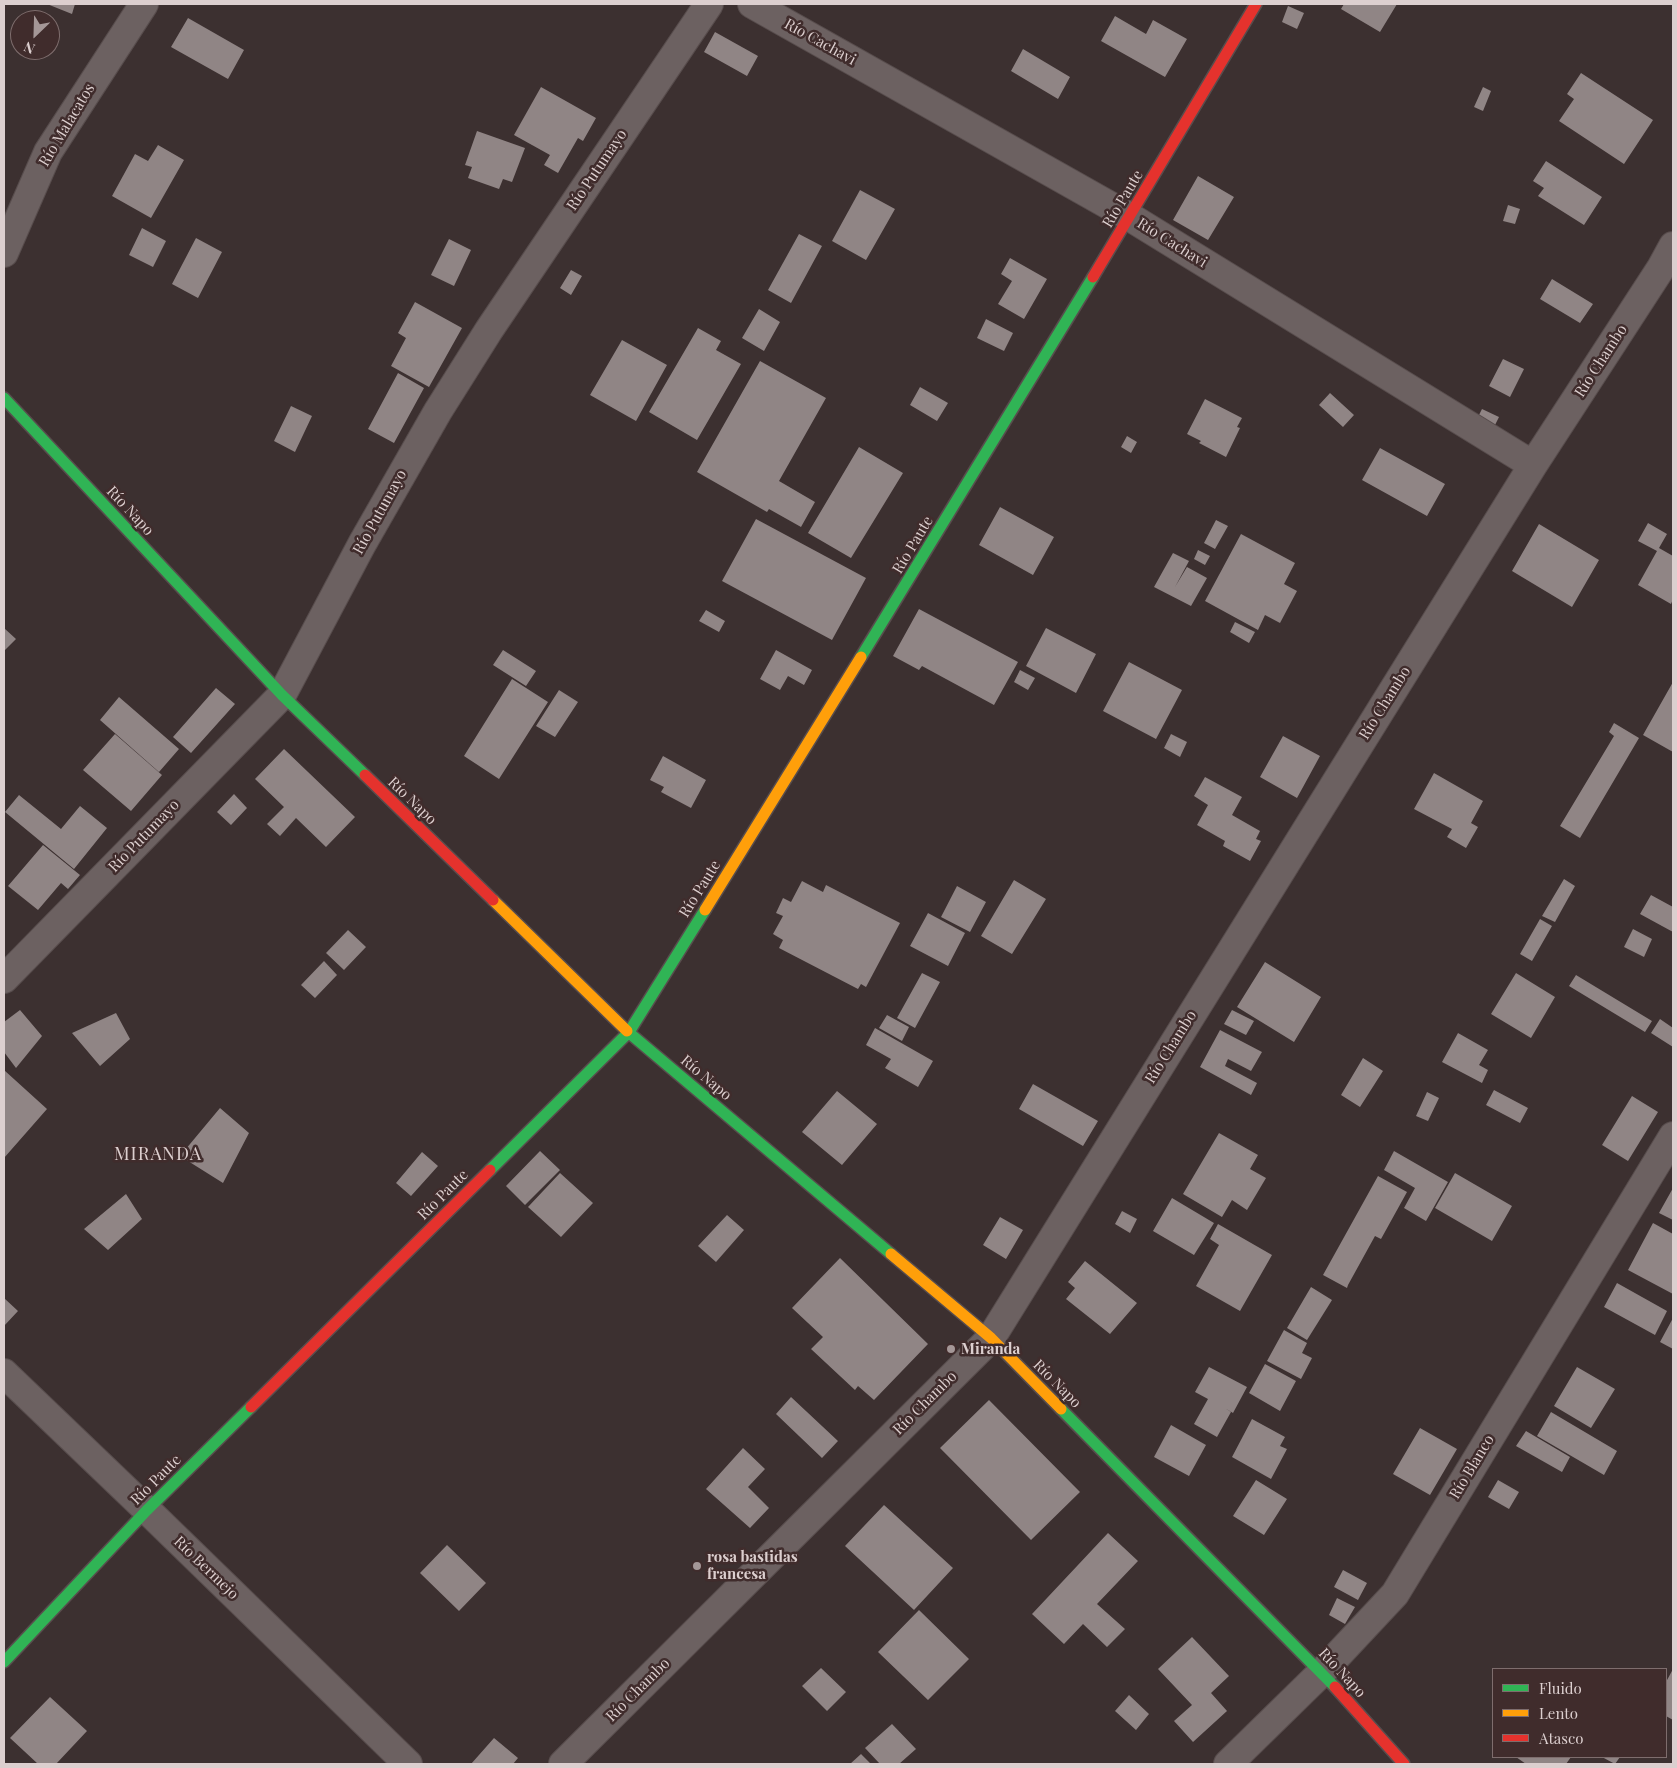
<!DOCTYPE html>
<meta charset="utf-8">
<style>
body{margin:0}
#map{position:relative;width:1677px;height:1768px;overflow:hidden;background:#3c3030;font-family:"Playfair Display",serif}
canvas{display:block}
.frame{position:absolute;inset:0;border:5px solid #dccfcf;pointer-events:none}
.legend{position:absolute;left:1492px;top:1668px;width:175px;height:90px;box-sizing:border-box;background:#402c2c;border:1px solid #7e6d6d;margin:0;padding:6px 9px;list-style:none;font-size:15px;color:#dccfcf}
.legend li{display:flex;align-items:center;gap:10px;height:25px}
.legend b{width:25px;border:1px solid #7e6d6d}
.north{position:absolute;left:10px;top:10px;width:50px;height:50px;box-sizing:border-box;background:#402c2c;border:1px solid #7e6d6d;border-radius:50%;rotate:204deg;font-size:14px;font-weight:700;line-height:20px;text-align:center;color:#dccfcf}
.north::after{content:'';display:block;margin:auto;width:18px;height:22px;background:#a49797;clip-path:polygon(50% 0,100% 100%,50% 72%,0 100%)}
</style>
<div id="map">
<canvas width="1677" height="1768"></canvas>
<div class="frame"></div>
<ul class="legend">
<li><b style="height:6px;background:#30b455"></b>Fluido</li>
<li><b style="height:6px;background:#ff9f0a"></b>Lento</li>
<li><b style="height:6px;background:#e5322d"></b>Atasco</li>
</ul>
<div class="north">N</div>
</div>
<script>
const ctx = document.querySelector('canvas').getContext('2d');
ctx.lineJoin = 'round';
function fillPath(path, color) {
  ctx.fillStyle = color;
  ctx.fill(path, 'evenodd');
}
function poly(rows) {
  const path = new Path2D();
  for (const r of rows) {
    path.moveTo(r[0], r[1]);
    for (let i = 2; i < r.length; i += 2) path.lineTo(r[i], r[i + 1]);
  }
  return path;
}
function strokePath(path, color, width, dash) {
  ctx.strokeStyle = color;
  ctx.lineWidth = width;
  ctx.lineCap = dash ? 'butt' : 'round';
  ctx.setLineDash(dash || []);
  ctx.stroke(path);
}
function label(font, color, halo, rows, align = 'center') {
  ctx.font = font + ' "Playfair Display",serif';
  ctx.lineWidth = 5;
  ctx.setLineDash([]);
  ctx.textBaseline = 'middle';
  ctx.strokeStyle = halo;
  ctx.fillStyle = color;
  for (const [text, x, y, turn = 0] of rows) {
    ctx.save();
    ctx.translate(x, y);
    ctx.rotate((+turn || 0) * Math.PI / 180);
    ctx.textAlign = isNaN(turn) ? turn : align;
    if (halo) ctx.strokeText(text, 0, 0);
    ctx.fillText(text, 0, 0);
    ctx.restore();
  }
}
const building = poly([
 [47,4,75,4,72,14],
 [1344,4,1397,4,1380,32,1341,9],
 [1288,6,1304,13,1297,29,1282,22],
 [1115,16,1146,34,1153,20,1187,39,1165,77,1101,41],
 [188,18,244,50,228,79,171,47],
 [715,32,758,56,747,76,704,52],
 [1023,49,1070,77,1058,99,1011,71],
 [1581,73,1653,120,1624,164,1559,121,1574,99,1567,94],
 [541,87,596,118,583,141,578,138,558,173,544,165,550,155,514,135],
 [1483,87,1491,91,1483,111,1474,107],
 [477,131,525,148,512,182,503,179,499,189,468,178,472,167,465,165],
 [158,145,184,160,151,218,112,196,135,154,148,161],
 [1546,161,1602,197,1584,225,1538,196,1544,188,1533,181],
 [1198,176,1234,197,1208,240,1173,220],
 [860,190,895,209,866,260,832,241],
 [1508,205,1520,209,1515,224,1503,221],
 [142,228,166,241,153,267,129,255],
 [799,234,822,246,791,303,768,290],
 [196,238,222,252,198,298,172,284],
 [449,239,471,250,454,286,431,275],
 [1010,258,1047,279,1024,319,998,304,1012,281,1001,274],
 [571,270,582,276,571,295,560,288],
 [1552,279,1593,304,1580,323,1540,299],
 [415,302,462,328,429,387,391,366,406,338,398,333],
 [759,309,780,322,764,351,742,338],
 [986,319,1013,333,1004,351,977,338],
 [698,328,721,341,716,350,741,364,697,440,649,412],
 [622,340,667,365,636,421,590,395],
 [1503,359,1524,369,1510,397,1489,386],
 [760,361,826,398,779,481,815,502,801,527,769,509,767,512,697,472],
 [398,373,424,388,394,443,368,429],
 [920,387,948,403,937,421,910,405],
 [1330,393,1354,415,1343,427,1319,405],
 [1205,399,1242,418,1237,427,1240,428,1226,457,1199,443,1201,441,1187,434],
 [291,406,312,416,295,452,274,441],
 [1482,409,1499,417,1495,425,1478,417],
 [1127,436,1137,442,1131,453,1121,447],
 [859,447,903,473,851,558,808,533],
 [1380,448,1445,484,1427,516,1362,480],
 [1000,507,1054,537,1033,575,979,545],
 [756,519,866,578,832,640,722,581],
 [1216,520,1228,526,1215,549,1204,543],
 [1648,523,1667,534,1659,548,1673,556,1673,599,1671,604,1638,585,1657,551,1638,541],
 [1539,524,1599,560,1572,607,1512,571],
 [1241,534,1295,563,1284,584,1297,591,1280,623,1265,615,1258,630,1205,601],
 [1198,550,1210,556,1205,565,1194,559],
 [1173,553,1189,561,1175,587,1187,567,1207,578,1191,606,1154,587],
 [919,609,1018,662,994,705,922,666,919,670,893,656],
 [706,610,725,621,719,632,699,621],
 [1235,622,1255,632,1249,643,1230,632],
 [4,628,16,639,4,651],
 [1046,628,1096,654,1076,693,1026,666],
 [503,650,536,671,526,686,493,665],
 [776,650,812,670,804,685,788,676,780,690,760,679],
 [1129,662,1182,690,1156,739,1103,711],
 [1020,670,1035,678,1028,690,1014,682],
 [512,679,548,702,499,779,464,756],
 [1673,682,1673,752,1643,735],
 [216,688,235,704,191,753,173,737],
 [559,690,578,702,555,737,536,726],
 [119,697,179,749,159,772,100,720],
 [1614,723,1639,738,1580,838,1560,826,1614,736,1609,732],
 [115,734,162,775,131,811,83,770],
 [1171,734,1187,742,1180,757,1164,748],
 [1283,736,1320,756,1297,798,1260,777],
 [284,749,355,817,326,847,296,818,280,836,267,824,284,807,255,779],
 [663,756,706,780,691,808,661,792,664,787,650,780],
 [1434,773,1483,801,1471,823,1478,827,1466,848,1447,837,1452,829,1414,809],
 [1205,777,1242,797,1232,815,1260,831,1256,839,1261,841,1250,861,1223,846,1225,841,1197,825,1208,805,1194,796],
 [234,794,247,808,231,825,217,812],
 [19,795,61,829,80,806,107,828,74,869,5,812],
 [43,845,80,875,68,889,61,883,38,910,8,886],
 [1564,879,1575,886,1555,922,1542,916],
 [1014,880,1046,899,1012,954,981,936],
 [802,881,823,892,826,885,900,923,866,987,861,984,858,989,779,948,783,940,773,934,783,916,776,913,783,898,791,902],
 [957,886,986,902,970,932,941,917],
 [1651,895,1673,907,1673,932,1640,914],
 [928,913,965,933,948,966,910,946],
 [1540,919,1552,926,1532,961,1520,954],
 [1633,929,1652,939,1644,957,1624,947],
 [348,930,366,947,344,970,326,953],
 [324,961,337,975,315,998,301,985],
 [1265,962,1321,997,1294,1042,1237,1007],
 [922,973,940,982,915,1028,897,1018],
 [1516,973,1555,997,1531,1038,1491,1014],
 [1576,975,1652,1021,1645,1032,1569,986],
 [20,1010,42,1036,16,1068,4,1052,4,1022],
 [1232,1010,1254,1021,1246,1035,1224,1024],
 [116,1013,130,1039,100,1066,72,1033],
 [887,1015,909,1027,902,1041,879,1028],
 [1660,1019,1673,1028,1673,1047,1651,1033],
 [875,1028,933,1061,918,1087,885,1068,891,1059,866,1045],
 [1220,1030,1262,1052,1251,1071,1228,1059,1225,1066,1257,1083,1251,1095,1200,1067],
 [1458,1033,1488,1050,1479,1065,1488,1070,1482,1083,1442,1062],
 [1363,1058,1383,1071,1360,1107,1341,1095],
 [4,1070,47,1109,4,1158],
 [1033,1084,1098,1121,1083,1146,1019,1109],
 [1494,1090,1528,1108,1520,1123,1486,1105],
 [837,1091,877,1124,842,1165,802,1132],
 [1427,1092,1439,1098,1428,1121,1416,1116],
 [1632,1096,1658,1112,1628,1161,1602,1145],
 [220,1108,249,1133,223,1183,180,1156],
 [1219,1133,1258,1155,1250,1169,1266,1178,1247,1210,1232,1200,1222,1217,1183,1194],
 [540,1151,560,1170,525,1205,506,1186],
 [1394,1151,1448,1182,1426,1221,1404,1208,1415,1188,1384,1170],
 [422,1152,438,1166,411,1196,396,1183],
 [560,1173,593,1203,561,1237,528,1207],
 [1455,1173,1512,1206,1492,1241,1435,1208],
 [1378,1176,1407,1192,1381,1239,1375,1236,1348,1285,1347,1288,1323,1275],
 [1673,1188,1673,1220,1659,1213],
 [126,1194,142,1219,108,1250,84,1229],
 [1172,1198,1214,1223,1194,1255,1153,1231],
 [1122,1211,1137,1219,1130,1233,1115,1224],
 [727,1215,744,1230,716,1262,698,1246],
 [1000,1217,1023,1230,1006,1259,983,1245],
 [1653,1223,1673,1234,1673,1294,1628,1270],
 [1218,1224,1272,1255,1240,1311,1196,1286,1219,1245,1210,1239],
 [840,1258,928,1344,874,1400,858,1386,855,1390,811,1349,823,1337,792,1308],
 [1085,1261,1137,1303,1110,1334,1066,1299,1075,1288,1068,1282],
 [1617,1283,1667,1311,1655,1335,1604,1307],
 [1311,1287,1332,1300,1307,1340,1287,1328],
 [4,1298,18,1311,4,1326],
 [1673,1318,1673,1349,1660,1342],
 [1284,1330,1307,1343,1302,1353,1312,1358,1301,1379,1267,1361],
 [1265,1364,1296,1381,1280,1411,1249,1393],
 [1209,1367,1247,1387,1233,1413,1225,1408,1231,1412,1217,1437,1194,1424,1208,1399,1195,1392],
 [1577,1367,1615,1389,1591,1428,1554,1406],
 [791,1397,838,1441,822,1458,776,1414],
 [989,1400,1080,1492,1031,1540,940,1448],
 [1551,1412,1617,1451,1604,1475,1537,1436],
 [1252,1419,1285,1437,1280,1446,1287,1449,1271,1479,1232,1457],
 [1171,1425,1206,1445,1189,1476,1154,1457],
 [1420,1428,1457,1449,1430,1495,1393,1474],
 [1526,1431,1570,1457,1562,1472,1516,1446],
 [743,1448,765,1469,748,1487,769,1508,750,1528,706,1489],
 [1256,1480,1287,1499,1264,1535,1233,1516],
 [1498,1480,1519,1492,1509,1509,1488,1497],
 [884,1505,953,1568,914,1610,845,1546],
 [1108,1533,1138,1561,1097,1604,1125,1629,1107,1647,1083,1624,1064,1644,1032,1614],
 [447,1545,486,1583,459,1611,420,1573],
 [1343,1570,1367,1583,1358,1600,1334,1587],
 [1337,1598,1355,1607,1345,1624,1329,1615],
 [919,1610,969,1659,928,1700,878,1652],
 [1192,1637,1229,1676,1211,1693,1227,1711,1193,1742,1174,1721,1192,1705,1158,1669],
 [821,1668,846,1692,827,1711,802,1686],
 [1673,1669,1673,1720,1666,1716,1666,1682],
 [1129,1695,1149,1714,1136,1730,1115,1711],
 [50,1697,87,1731,56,1764,38,1764,10,1738],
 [892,1724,916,1749,899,1764,880,1764,865,1748],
 [494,1738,518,1758,513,1764,471,1764],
 [861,1754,871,1764,850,1764],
 [1516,1757,1571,1757,1566,1764,1526,1764],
 [1602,1757,1620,1757,1615,1764]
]);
const street = poly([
 [752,4,1130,217,1533,465],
 [4,253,48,152,144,4],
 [4,979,282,695,362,544,438,411,489,330,709,4],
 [4,1373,147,1510,408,1764],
 [563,1764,991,1338,1533,465,1661,268,1673,246],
 [1228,1764,1322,1672,1395,1594,1673,1136]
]);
const fast = poly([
 [4,398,282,695,365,775],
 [861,657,1093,277],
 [627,1031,891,1254],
 [490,1170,629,1032,705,910],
 [1061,1409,1335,1687],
 [4,1662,147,1510,251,1407]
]);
const slow = poly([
 [493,900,627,1031],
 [705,910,861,657],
 [891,1254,991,1338,1061,1409]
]);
const jam = poly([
 [1093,277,1256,4],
 [365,775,493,900],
 [251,1407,490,1170],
 [1335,1687,1404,1764]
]);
const markers = [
 [951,1349,5,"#a49797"],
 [697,1566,5,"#a49797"]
];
const streetNames = [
 ["Río Cachavi",820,42,29],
 ["Río Malacatos",67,125,-59],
 ["Río Putumayo",597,170,-56],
 ["Río Paute",1123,199,-59],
 ["Río Cachavi",1172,243,32],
 ["Río Chambo",1601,361,-57],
 ["Río Napo",130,511,47],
 ["Río Putumayo",380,512,-61],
 ["Río Paute",913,545,-59],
 ["Río Chambo",1385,703,-58],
 ["Río Napo",412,801,44],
 ["Río Putumayo",144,836,-46],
 ["Río Paute",700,889,-58],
 ["Río Chambo",1171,1047,-58],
 ["Río Napo",706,1078,40],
 ["Río Paute",443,1195,-45],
 ["Río Napo",1057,1384,45],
 ["Río Chambo",925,1403,-45],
 ["Río Blanco",1472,1467,-59],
 ["Río Paute",156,1480,-45],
 ["Río Bermejo",206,1568,44],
 ["Río Napo",1342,1673,47],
 ["Río Chambo",638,1690,-45]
];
const poiNames = [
 ["Miranda",961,1349],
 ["rosa bastidas",707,1557],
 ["francesa",707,1574]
];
const quarterNames = [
 ["MIRANDA",158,1154]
];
fillPath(building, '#908585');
strokePath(street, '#584d4d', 30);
strokePath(fast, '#584d4d', 14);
strokePath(slow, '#584d4d', 14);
strokePath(jam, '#584d4d', 14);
strokePath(street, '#6c6161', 28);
strokePath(fast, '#30b455', 11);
strokePath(slow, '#ff9f0a', 11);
strokePath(jam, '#e5322d', 11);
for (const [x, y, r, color] of markers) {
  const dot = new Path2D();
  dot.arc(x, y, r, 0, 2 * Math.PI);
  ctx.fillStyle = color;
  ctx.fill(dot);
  strokePath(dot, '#402c2c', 2);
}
label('15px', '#dccfcf', '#402c2c', streetNames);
label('bold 15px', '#dccfcf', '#402c2c', poiNames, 'left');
ctx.letterSpacing = '1px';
label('18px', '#dccfcf', '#402c2c', quarterNames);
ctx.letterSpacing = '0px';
</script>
